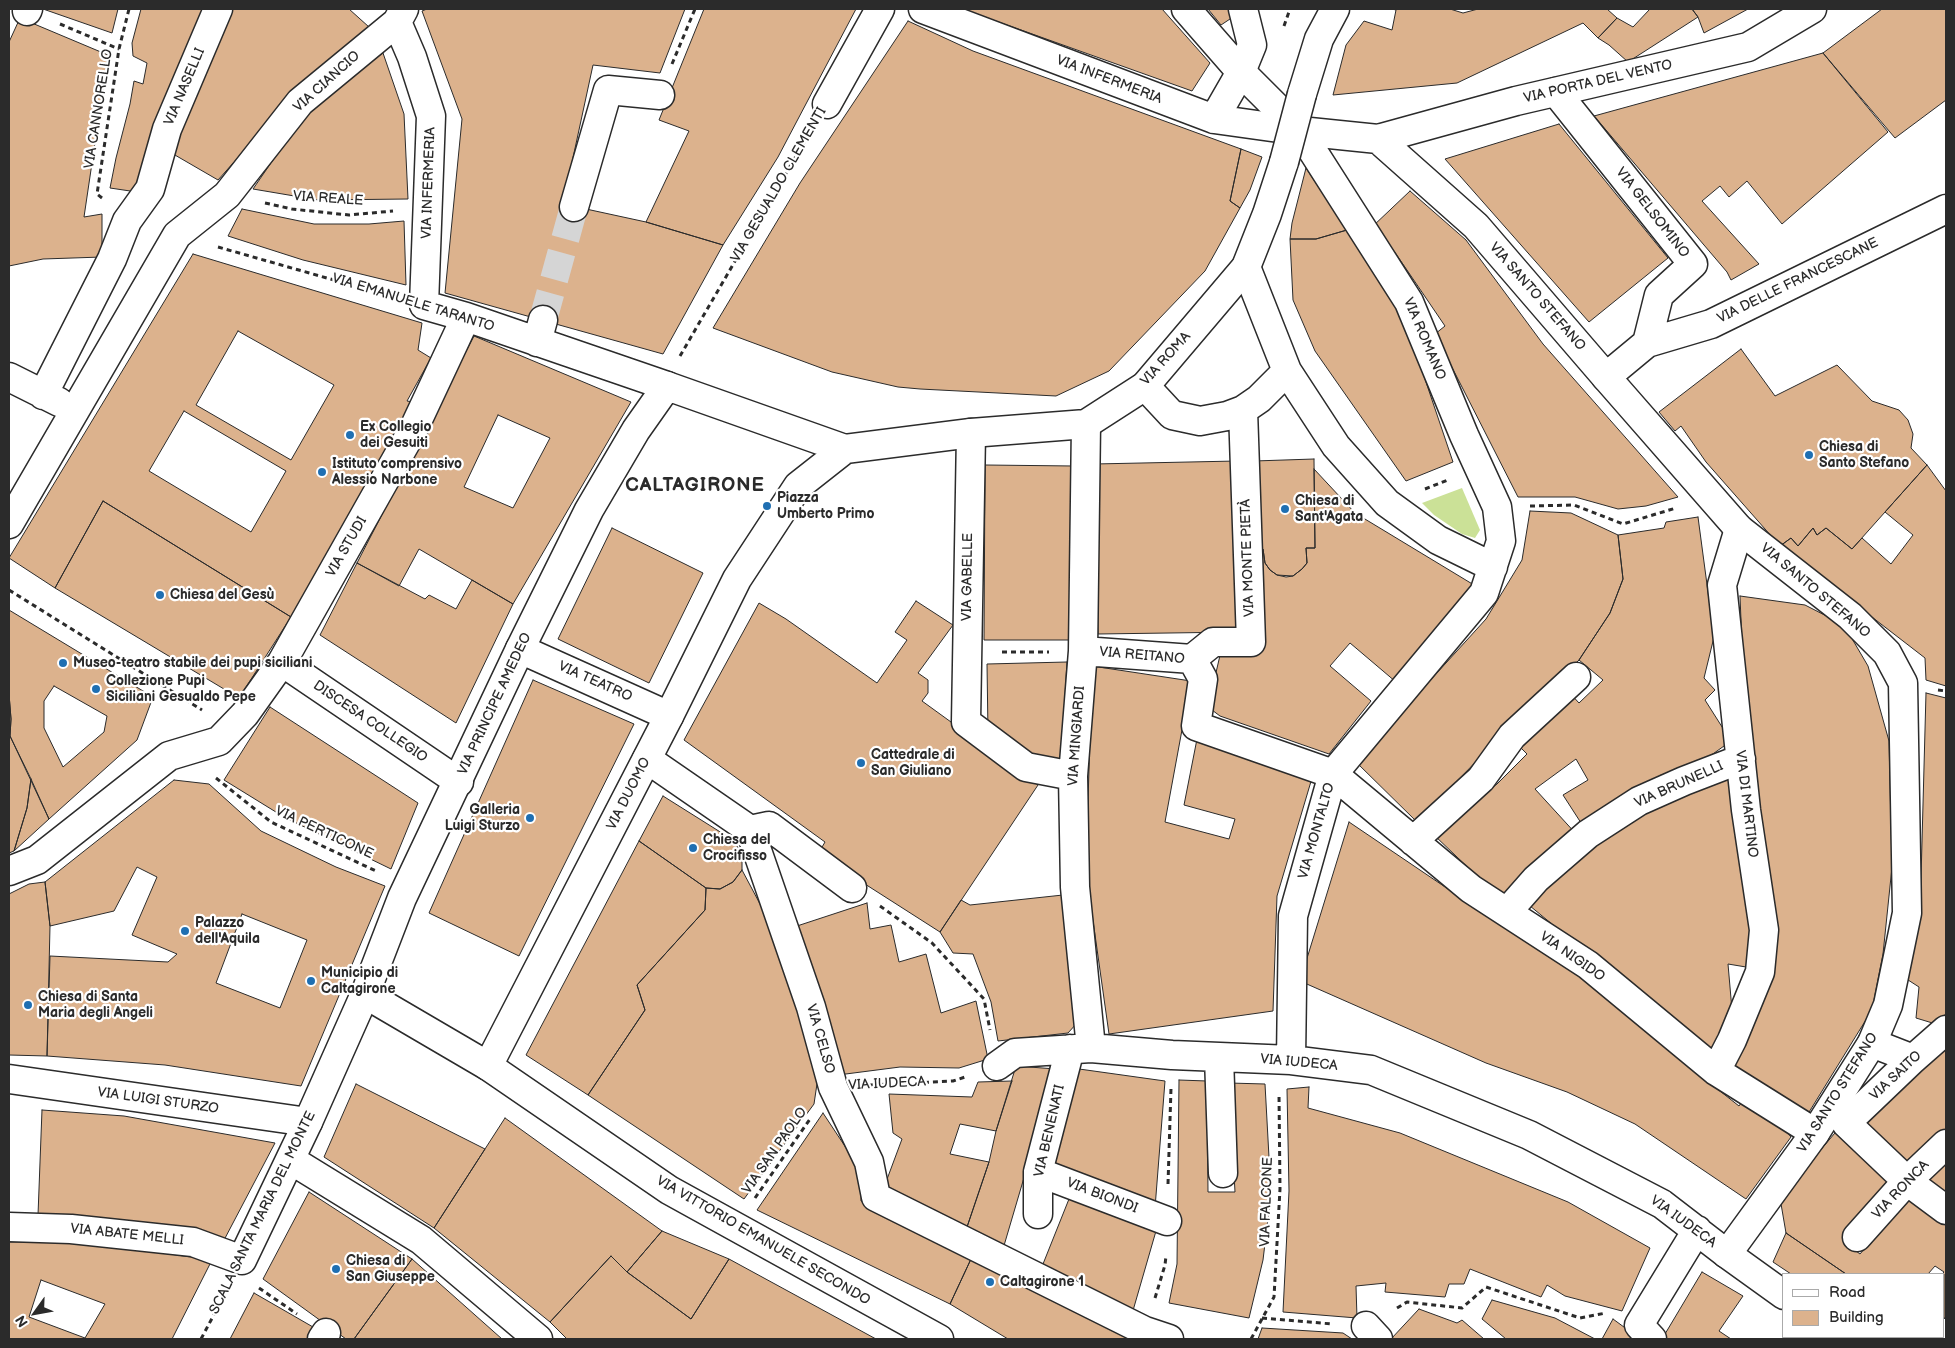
<!DOCTYPE html>
<meta charset="utf-8">
<style>
body{margin:0}
#map{position:relative;width:1955px;height:1348px;overflow:hidden;background:#fff;font-family:"Balsamiq Sans",sans-serif}
canvas{display:block}
.frame{position:absolute;inset:0;border:10px solid #2b2b2b;pointer-events:none}
.legend{position:absolute;left:1782px;top:1273px;width:162px;height:65px;box-sizing:border-box;background:#fff;border:1px solid #aaa;margin:0;padding:6px 9px;list-style:none;font-size:15px;color:#2b2b2b}
.legend li{display:flex;align-items:center;gap:10px;height:25px}
.legend b{width:25px;border:1px solid #aaa}
.north{position:absolute;left:10px;top:1288px;width:50px;height:50px;-webkit-text-stroke:4px #fff;paint-order:stroke;rotate:238deg;font-size:14px;font-weight:700;line-height:20px;text-align:center;color:#2b2b2b}
.north::after{content:'';display:block;margin:auto;width:18px;height:22px;background:#2b2b2b;clip-path:polygon(50% 0,100% 100%,50% 72%,0 100%)}
</style>
<div id="map">
<canvas width="1955" height="1348"></canvas>
<div class="frame"></div>
<ul class="legend">
<li><b style="height:6px;background:#fff"></b>Road</li>
<li><b style="height:14px;background:#dcb28d"></b>Building</li>
</ul>
<div class="north">N</div>
</div>
<script>
const ctx = document.querySelector('canvas').getContext('2d');
ctx.lineJoin = 'round';
function fillPath(path, color) {
  ctx.fillStyle = color;
  ctx.fill(path, 'evenodd');
}
function poly(rows) {
  const path = new Path2D();
  for (const r of rows) {
    path.moveTo(r[0], r[1]);
    for (let i = 2; i < r.length; i += 2) path.lineTo(r[i], r[i + 1]);
  }
  return path;
}
function strokePath(path, color, width, dash) {
  ctx.strokeStyle = color;
  ctx.lineWidth = width;
  ctx.lineCap = dash ? 'butt' : 'round';
  ctx.setLineDash(dash || []);
  ctx.stroke(path);
}
function label(font, color, halo, rows, align = 'center') {
  ctx.font = font + ' "Balsamiq Sans",sans-serif';
  ctx.lineWidth = 4.5;
  ctx.setLineDash([]);
  ctx.textBaseline = 'middle';
  ctx.strokeStyle = halo;
  ctx.fillStyle = color;
  for (const [text, x, y, turn = 0] of rows) {
    ctx.save();
    ctx.translate(x, y);
    ctx.rotate((+turn || 0) * Math.PI / 180);
    ctx.textAlign = isNaN(turn) ? turn : align;
    if (halo) ctx.strokeText(text, 0, 0);
    ctx.fillText(text, 0, 0);
    ctx.restore();
  }
}
const green = poly([
 [1462,488,1480,530,1475,538,1462,534,1434,515,1422,503]
]);
const building = poly([
 [43,9,118,9,112,33,43,9],
 [141,9,210,9,137,192,110,188,116,158,130,104,134,81,143,84,147,63,133,56,132,43,141,9],
 [228,9,349,9,369,27,308,79,218,180,168,151,228,9],
 [427,9,685,9,660,73,593,65,563,204,646,222,723,245,663,354,445,293,462,119,422,11,427,9],
 [704,9,856,9,778,157,723,245,646,222,689,131,659,120,704,9],
 [962,9,1162,9,1210,63,1192,91,962,9],
 [1208,9,1235,9,1236,15,1221,25,1208,9],
 [1392,9,1450,9,1463,13,1478,9,1607,9,1617,18,1598,38,1583,23,1457,83,1333,95,1346,45,1364,21,1392,30,1396,10,1392,9],
 [1650,9,1692,9,1698,17,1628,62,1609,45,1598,38,1617,18,1633,27,1650,9],
 [1692,9,1748,9,1704,33,1698,17,1692,9],
 [1882,9,1946,9,1946,100,1895,138,1823,53,1882,9],
 [20,18,108,55,84,217,102,214,102,257,43,259,9,266,9,42,20,18],
 [908,21,973,51,1241,149,1230,201,1240,208,1205,271,1109,371,1056,396,920,389,898,387,832,372,713,328,800,183,908,21],
 [383,53,404,114,408,199,318,200,253,189,306,112,338,83,383,53],
 [1823,53,1888,132,1782,224,1747,181,1729,197,1720,186,1702,201,1759,264,1731,280,1727,272,1594,116,1823,53],
 [1559,124,1668,258,1589,322,1445,159,1559,124],
 [1241,149,1262,157,1250,190,1240,208,1230,201,1241,149],
 [1306,168,1347,230,1316,239,1290,239,1292,223,1306,168],
 [1410,191,1466,240,1543,344,1678,497,1646,506,1618,509,1575,497,1518,497,1435,334,1445,326,1394,251,1372,227,1410,191],
 [242,209,314,224,369,224,404,221,406,285,303,260,228,236,242,209],
 [1347,230,1404,317,1453,462,1406,481,1315,351,1293,300,1290,239,1316,239,1347,230],
 [193,254,422,323,418,350,431,358,407,401,413,402,291,617,103,501,55,588,9,558,193,254],
 [238,331,334,385,291,460,196,405,238,331],
 [184,411,286,471,251,532,149,471,184,411],
 [474,336,631,402,513,604,419,549,399,586,357,563,474,336],
 [498,415,550,438,513,508,464,487,498,415],
 [1741,349,1775,396,1837,365,1872,401,1899,410,1908,420,1913,434,1911,448,1927,465,1852,549,1826,528,1817,535,1813,528,1798,546,1791,538,1780,546,1706,462,1681,426,1675,431,1659,412,1741,349],
 [1314,459,1315,548,1306,548,1307,563,1302,569,1293,576,1277,575,1270,570,1265,563,1263,549,1257,549,1254,461,1314,459],
 [1237,461,1240,632,1098,634,1094,464,1237,461],
 [985,465,1074,466,1073,640,984,640,985,465],
 [1927,465,1946,491,1946,686,1926,680,1925,658,1780,546,1791,538,1798,546,1813,528,1817,535,1826,528,1852,549,1862,538,1891,564,1913,535,1885,512,1927,465],
 [1314,469,1355,513,1474,585,1396,682,1350,643,1330,666,1371,701,1329,754,1220,716,1208,707,1221,651,1258,654,1257,549,1263,549,1265,563,1270,570,1277,575,1286,577,1293,576,1302,569,1307,563,1306,548,1315,548,1314,469],
 [103,501,291,617,239,698,55,588,103,501],
 [1530,511,1571,513,1618,535,1623,579,1610,613,1579,660,1501,736,1417,822,1356,762,1486,619,1522,560,1530,511],
 [1698,517,1714,637,1704,678,1715,690,1705,700,1731,741,1703,761,1661,775,1583,826,1563,795,1588,780,1576,759,1535,789,1578,836,1502,900,1434,835,1497,784,1527,754,1517,744,1569,692,1579,703,1603,680,1579,660,1610,613,1623,579,1618,535,1664,528,1666,522,1698,517],
 [612,528,703,573,649,683,558,639,612,528],
 [357,563,425,599,429,595,456,609,472,580,513,604,456,723,320,635,357,563],
 [1740,596,1805,605,1844,625,1868,666,1889,741,1892,867,1883,954,1872,1010,1806,1117,1729,1071,1752,1030,1769,979,1744,693,1740,596],
 [916,601,953,625,918,673,928,680,928,693,922,701,1038,785,940,932,818,854,825,842,684,740,759,603,786,619,877,683,907,640,895,632,916,601],
 [9,610,153,697,137,740,49,819,10,736,11,719,9,694,9,610],
 [54,686,107,716,104,732,63,767,44,728,44,701,54,686],
 [1067,662,1061,763,1024,757,988,733,987,664,1067,662],
 [1092,666,1191,681,1165,822,1229,839,1235,819,1184,805,1197,739,1312,778,1277,896,1273,1011,1109,1034,1086,871,1092,666],
 [533,680,634,724,519,956,429,913,533,680],
 [1926,693,1946,698,1946,1013,1939,1025,1916,1018,1919,987,1905,978,1920,916,1926,693],
 [9,694,11,719,10,736,31,779,27,808,14,851,9,853,9,694],
 [270,707,418,803,391,869,284,817,224,780,270,707],
 [1728,776,1750,883,1755,932,1746,967,1728,964,1732,1010,1712,1056,1524,901,1605,829,1728,776],
 [31,779,49,819,14,851,27,808,31,779],
 [174,780,209,784,261,831,336,867,385,886,301,1086,165,1065,47,1056,50,956,168,962,177,954,132,935,157,877,137,867,114,911,50,926,45,882,174,780],
 [242,914,307,940,280,1008,216,983,242,914],
 [663,796,733,840,742,854,742,870,733,882,720,889,706,888,639,841,663,796],
 [1349,822,1451,891,1582,973,1678,1058,1739,1106,1745,1097,1770,1112,1791,1137,1746,1199,1635,1124,1567,1092,1486,1063,1300,981,1349,822],
 [639,841,706,888,705,910,637,985,645,1010,588,1095,526,1055,639,841],
 [742,870,768,919,808,1030,818,1077,814,1104,744,1199,588,1095,645,1010,637,985,705,910,706,888,720,889,733,882,742,870],
 [45,882,50,926,47,1056,9,1055,9,894,29,884,45,882],
 [1063,895,1077,1023,1068,1033,998,1041,991,1002,973,954,953,953,940,932,961,900,970,905,1063,895],
 [867,903,870,929,891,925,899,962,926,954,941,1013,976,1001,988,1059,959,1068,900,1067,838,1075,797,926,867,903],
 [1946,1046,1946,1137,1913,1169,1857,1121,1946,1046],
 [1016,1066,1056,1069,1003,1249,966,1230,989,1162,996,1131,1016,1066],
 [1072,1068,1165,1081,1155,1208,1047,1170,1072,1068],
 [1179,1080,1207,1081,1208,1192,1235,1192,1229,1083,1265,1084,1271,1194,1263,1260,1249,1318,1169,1303,1177,1264,1179,1080],
 [1012,1081,996,1131,960,1124,950,1154,989,1162,966,1230,883,1190,902,1139,893,1133,889,1094,972,1097,978,1082,1012,1081],
 [356,1084,485,1149,434,1228,324,1157,356,1084],
 [1309,1087,1308,1108,1400,1133,1568,1202,1650,1248,1622,1311,1565,1296,1547,1285,1541,1297,1470,1269,1464,1284,1449,1284,1445,1297,1385,1292,1386,1283,1356,1286,1357,1318,1283,1312,1289,1191,1287,1089,1309,1087],
 [42,1110,124,1116,275,1143,223,1242,168,1225,38,1215,42,1110],
 [823,1113,862,1172,861,1201,971,1259,950,1304,757,1210,823,1113],
 [505,1118,662,1231,627,1272,611,1256,550,1322,434,1228,505,1118],
 [1840,1127,1894,1184,1843,1241,1860,1254,1909,1196,1946,1218,1946,1316,1944,1319,1944,1274,1942,1274,1944,1272,1935,1266,1928,1274,1846,1274,1786,1233,1780,1198,1840,1127],
 [1946,1161,1946,1195,1928,1181,1946,1161],
 [1073,1189,1156,1231,1132,1314,1041,1269,1073,1189],
 [309,1192,412,1259,354,1339,346,1339,263,1279,309,1192],
 [662,1231,729,1259,691,1319,627,1272,662,1231],
 [1786,1233,1846,1274,1791,1274,1773,1262,1786,1233],
 [78,1241,212,1260,172,1339,9,1339,9,1242,78,1241],
 [41,1280,105,1304,85,1338,29,1317,41,1280],
 [611,1256,627,1272,691,1319,729,1259,876,1339,567,1339,550,1322,611,1256],
 [412,1259,502,1339,354,1339,412,1259],
 [971,1259,1138,1339,1008,1339,950,1304,971,1259],
 [1702,1272,1743,1296,1719,1331,1731,1339,1662,1339,1702,1272],
 [254,1293,313,1327,307,1339,230,1339,254,1293],
 [1492,1300,1555,1318,1595,1339,1506,1339,1482,1319,1492,1300],
 [1419,1309,1457,1323,1462,1320,1484,1339,1391,1339,1419,1309],
 [1613,1319,1628,1330,1640,1339,1602,1339,1613,1319],
 [1262,1328,1343,1333,1352,1339,1258,1339,1262,1328]
]);
const streetTunnel = poly([
 [543,320,574,207]
]);
const path = poly([
 [60,24,119,49],
 [1284,26,1290,9],
 [672,64,695,9],
 [102,198,97,194,119,49,129,9],
 [265,203,292,209,349,215,393,211],
 [218,247,390,296],
 [680,356,810,132],
 [1425,489,1448,480],
 [1530,506,1574,505,1623,524,1676,508],
 [9,590,202,710],
 [1002,652,1049,652],
 [1938,690,1946,691],
 [216,778,271,822,376,871],
 [880,906,932,943,984,999,990,1030],
 [870,1085,953,1081,965,1077],
 [1168,1184,1171,1088],
 [755,1198,810,1119],
 [259,1288,297,1314],
 [1155,1298,1165,1265,1166,1256],
 [1397,1308,1407,1302,1462,1308,1486,1287,1580,1318,1606,1313],
 [1262,1318,1332,1324],
 [201,1339,226,1292],
 [1251,1339,1274,1297,1280,1189,1279,1094]
]);
const street = poly([
 [404,9,397,22,412,57,431,116,424,305,466,317,667,386],
 [923,9,1214,119,1300,131,1409,302,1464,435,1497,507,1501,541,1484,593,1333,774,1293,916,1291,1060],
 [27,11,28,9],
 [1556,92,1693,264,1659,295,1647,343,1606,377],
 [827,104,880,9],
 [1214,119,1241,72,1252,45,1243,9],
 [574,207,608,90,660,95],
 [1246,267,1287,371,1336,446,1387,503,1438,540,1493,567],
 [537,342,543,320],
 [1647,343,1711,324,1946,209],
 [9,377,59,402],
 [1145,386,1172,415,1200,421,1227,416,1243,410,1259,399,1287,371],
 [43,395,112,259,127,221,150,189,167,129,218,9],
 [1086,424,1083,651,1073,776,1075,887,1091,1048],
 [971,433,966,722,1026,767,1073,776],
 [9,524,177,235,227,195,300,102,397,22],
 [520,649,669,716],
 [1083,651,1192,659],
 [1192,659,1203,679,1196,726,1333,774,1471,889,1588,965,1716,1071,1815,1133],
 [1192,659,1213,642,1251,642,1243,410],
 [282,662,459,782],
 [647,759,750,830,811,1007,833,1087,869,1162,876,1197,1145,1331,1169,1339],
 [750,830,769,826,852,888],
 [1413,841,1481,779,1512,736,1576,677],
 [9,871,37,860,169,756,219,741,245,714,282,662,414,428,466,317],
 [1507,912,1536,879,1588,834,1639,801,1684,781,1741,759],
 [365,994,488,1066],
 [1946,1030,1913,1059,1846,1123,1907,1181,1946,1210],
 [1872,1043,1913,1059],
 [1219,1057,1223,1173],
 [997,1066,1015,1053,1091,1048,1172,1055,1291,1060,1371,1070,1529,1135,1662,1204,1727,1254],
 [1716,1071,1732,1040,1760,972,1764,930,1746,810,1722,585,1739,529],
 [291,1160,421,1240,538,1339],
 [1038,1172,1167,1221],
 [1038,1214,1038,1172,1070,1049],
 [9,1227,71,1229,193,1242,242,1260,308,1122],
 [1857,1237,1907,1181,1946,1144],
 [1366,1326,1378,1339],
 [322,1339,326,1333],
 [1652,1339,1639,1325,1697,1230]
]);
const secondary = poly([
 [1186,9,1241,72,1300,131,1378,139,1516,101,1748,47,1812,9],
 [1302,94,1319,39,1335,9],
 [1378,139,1476,226,1606,377,1739,529,1850,616,1887,653,1903,683,1907,913,1888,1005,1872,1043,1815,1133,1727,1254,1784,1295],
 [845,449,798,486,737,579,669,716,488,1066,669,1190,939,1339],
 [9,1079,308,1122,365,994,402,898,520,649,589,510,636,430,667,386,845,449,971,433,1086,424,1145,386,1246,267,1267,214,1284,162],
 [1840,1337,1843,1339]
]);
const secondaryBridge = poly([
 [1284,162,1302,94]
]);
const markers = [
 [350,435,5,"#1f6fb2"],
 [1809,455,5,"#1f6fb2"],
 [322,472,5,"#1f6fb2"],
 [767,506,5,"#1f6fb2"],
 [1285,509,5,"#1f6fb2"],
 [160,595,5,"#1f6fb2"],
 [63,663,5,"#1f6fb2"],
 [96,689,5,"#1f6fb2"],
 [861,763,5,"#1f6fb2"],
 [530,818,5,"#1f6fb2"],
 [693,848,5,"#1f6fb2"],
 [185,931,5,"#1f6fb2"],
 [311,981,5,"#1f6fb2"],
 [28,1005,5,"#1f6fb2"],
 [336,1269,5,"#1f6fb2"],
 [990,1282,5,"#1f6fb2"]
];
const streetNames = [
 ["VIA INFERMERIA",1109,80,21],
 ["VIA CIANCIO",327,82,-42],
 ["VIA PORTA DEL VENTO",1598,82,-13],
 ["VIA NASELLI",185,87,-67],
 ["VIA CANNORELLO",99,109,-81],
 ["VIA INFERMERIA",429,183,-88],
 ["VIA GESUALDO CLEMENTI",779,185,-60],
 ["VIA REALE",328,199,4],
 ["VIA GELSOMINO",1652,213,52],
 ["VIA DELLE FRANCESCANE",1798,281,-26],
 ["VIA SANTO STEFANO",1537,297,49],
 ["VIA EMANUELE TARANTO",413,303,17],
 ["VIA ROMANO",1424,339,67],
 ["VIA ROMA",1166,359,-48],
 ["VIA STUDI",347,547,-60],
 ["VIA MONTE PIETÀ",1248,558,-92],
 ["VIA GABELLE",968,577,-89],
 ["VIA SANTO STEFANO",1815,591,40],
 ["VIA REITANO",1142,656,5],
 ["VIA TEATRO",595,682,24],
 ["VIA PRINCIPE AMEDEO",495,704,-65],
 ["DISCESA COLLEGIO",370,722,34],
 ["VIA MINGIARDI",1077,736,-86],
 ["VIA BRUNELLI",1679,785,-24],
 ["VIA DUOMO",629,794,-63],
 ["VIA DI MARTINO",1746,804,83],
 ["VIA MONTALTO",1317,831,-74],
 ["VIA PERTICONE",324,833,25],
 ["VIA NIGIDO",1572,957,35],
 ["VIA CELSO",820,1039,74],
 ["VIA IUDECA",1299,1063,5],
 ["VIA SAITO",1896,1076,-43],
 ["VIA IUDECA",887,1084,-3],
 ["VIA SANTO STEFANO",1838,1093,-58],
 ["VIA LUIGI STURZO",158,1101,8],
 ["VIA BENENATI",1050,1131,-77],
 ["VIA SAN PAOLO",775,1151,-55],
 ["VIA RONCA",1901,1190,-46],
 ["VIA BIONDI",1102,1196,21],
 ["VIA FALCONE",1267,1202,-88],
 ["SCALA SANTA MARIA DEL MONTE",263,1213,-64],
 ["VIA IUDECA",1683,1222,36],
 ["VIA ABATE MELLI",127,1235,6],
 ["VIA VITTORIO EMANUELE SECONDO",763,1241,30]
];
const poiNames = [
 ["Ex Collegio",360,427],
 ["dei Gesuiti",360,443],
 ["Chiesa di",1819,447],
 ["Santo Stefano",1819,463],
 ["Istituto comprensivo",332,464],
 ["Alessio Narbone",332,480],
 ["Piazza",777,498],
 ["Umberto Primo",777,514],
 ["Chiesa di",1295,501],
 ["Sant'Agata",1295,517],
 ["Chiesa del Gesù",170,595],
 ["Museo-teatro stabile dei pupi siciliani",73,663],
 ["Collezione Pupi",106,681],
 ["Siciliani Gesualdo Pepe",106,697],
 ["Cattedrale di",871,755],
 ["San Giuliano",871,771],
 ["Galleria",520,810,"right"],
 ["Luigi Sturzo",520,826,"right"],
 ["Chiesa del",703,840],
 ["Crocifisso",703,856],
 ["Palazzo",195,923],
 ["dell'Aquila",195,939],
 ["Municipio di",321,973],
 ["Caltagirone",321,989],
 ["Chiesa di Santa",38,997],
 ["Maria degli Angeli",38,1013],
 ["Chiesa di",346,1261],
 ["San Giuseppe",346,1277],
 ["Caltagirone 1",1000,1282]
];
const districtNames = [
 ["CALTAGIRONE",695,486]
];
fillPath(green, '#cbe197');
fillPath(building, '#dcb28d');
strokePath(building, '#2b2b2b', 1);
strokePath(streetTunnel, '#d5d5d5', 28, [28, 14]);
strokePath(street, '#2b2b2b', 31);
strokePath(secondary, '#2b2b2b', 31);
strokePath(path, '#2b2b2b', 3, [5, 4]);
strokePath(street, '#fff', 28);
strokePath(secondary, '#fff', 28);
strokePath(secondaryBridge, '#2b2b2b', 31, []);
strokePath(secondaryBridge, '#fff', 28);
for (const [x, y, r, color] of markers) {
  const dot = new Path2D();
  dot.arc(x, y, r, 0, 2 * Math.PI);
  ctx.fillStyle = color;
  ctx.fill(dot);
  strokePath(dot, '#fff', 2);
}
label('14px', '#2b2b2b', '#fff', streetNames);
label('bold 14px', '#2b2b2b', '#fff', poiNames, 'left');
ctx.letterSpacing = '1px';
label('bold 19px', '#2b2b2b', '#fff', districtNames);
ctx.letterSpacing = '0px';
</script>
